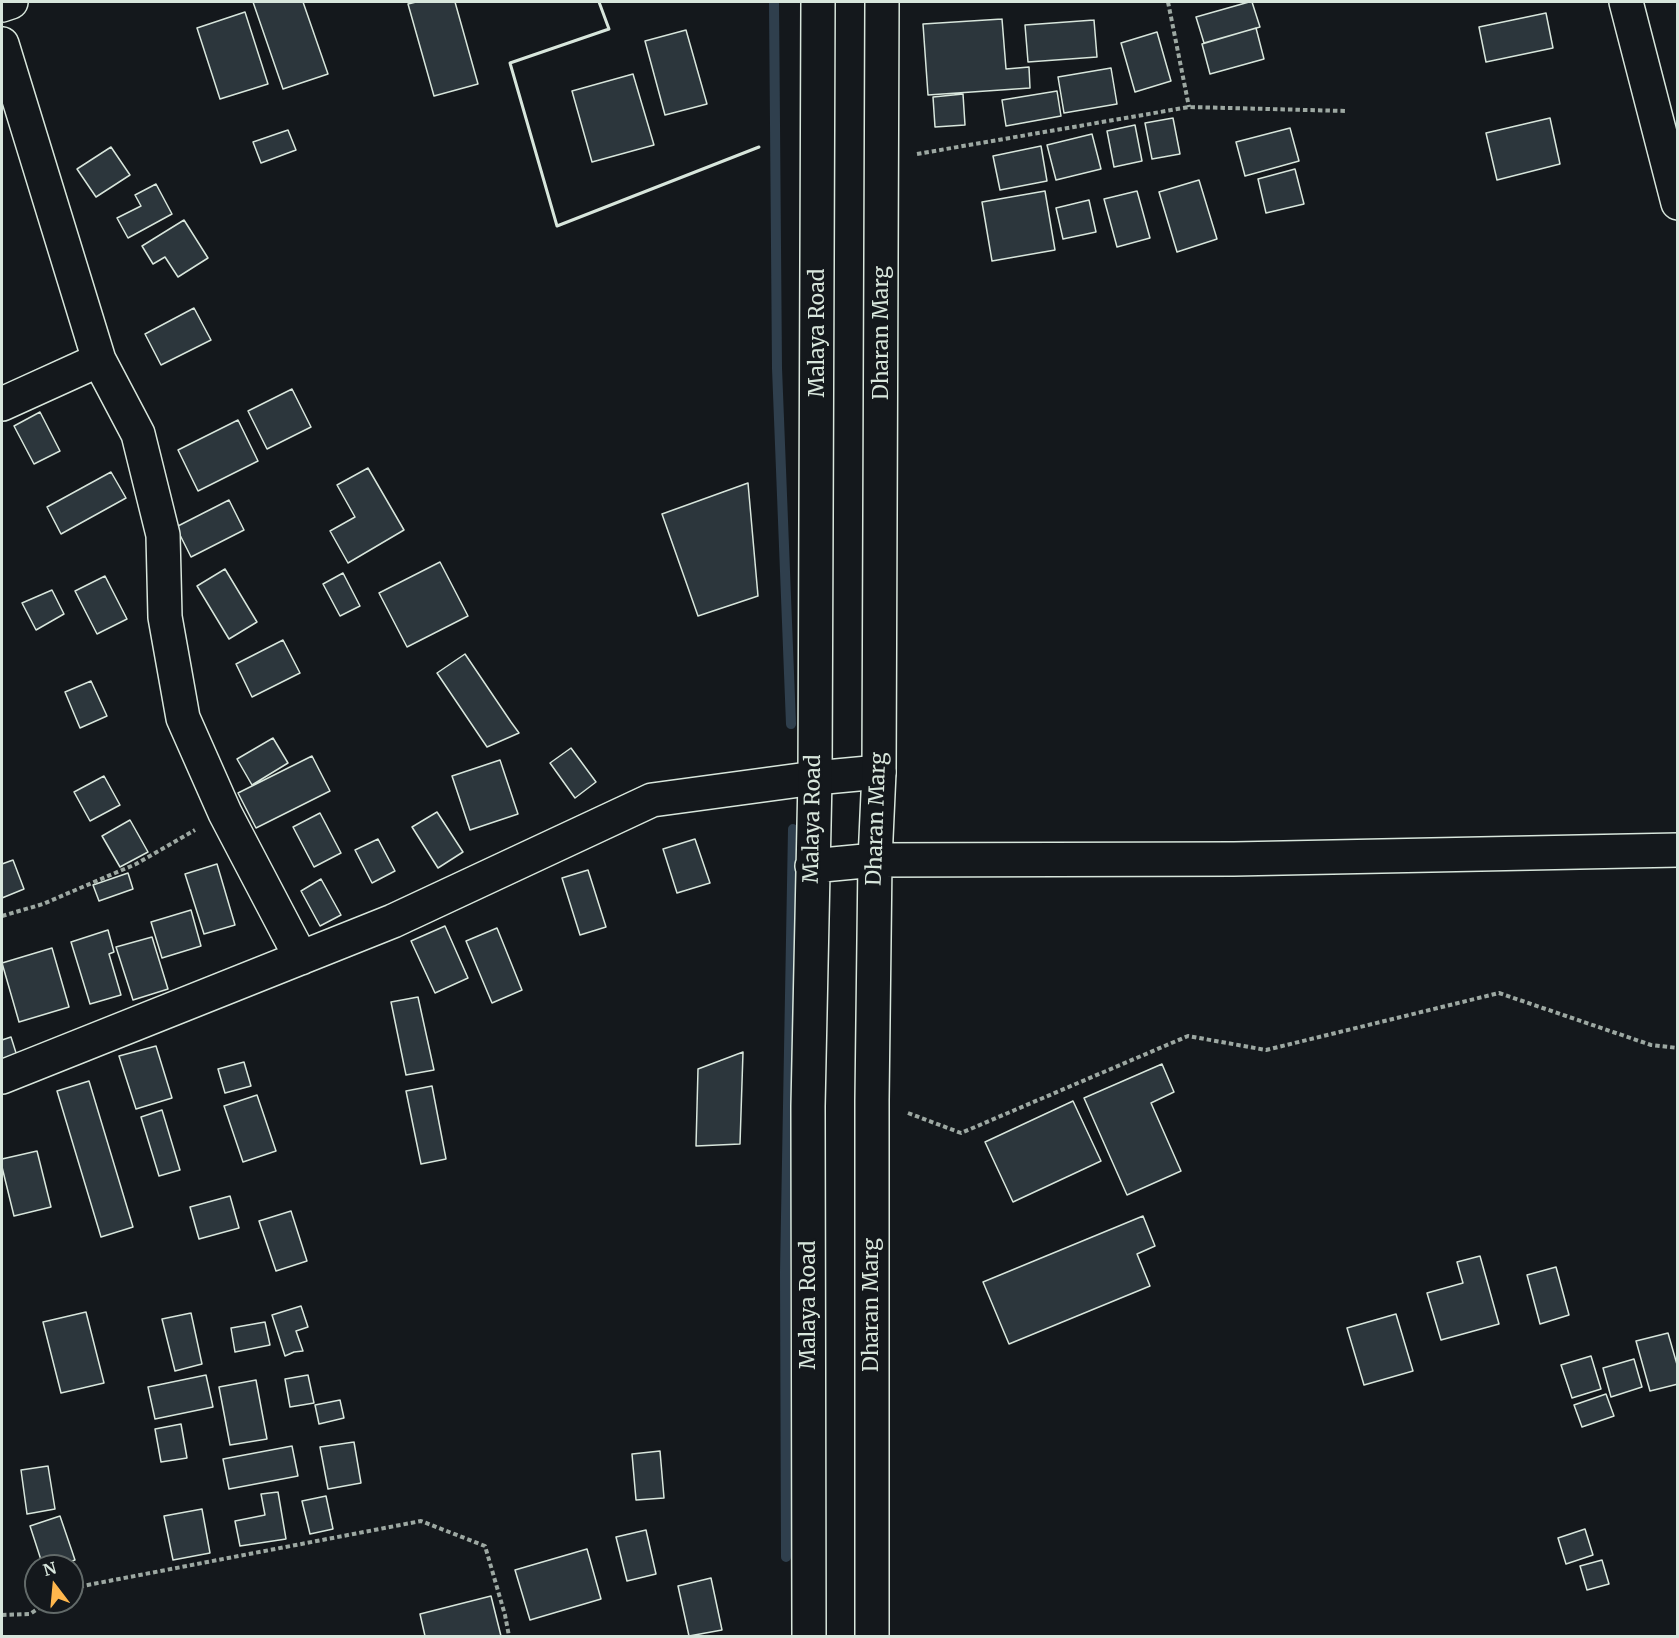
<!DOCTYPE html>
<style>
body{margin:0}
#map{position:relative;width:1679px;height:1638px;overflow:hidden;background:#14181c;font-family:Merriweather,serif}
canvas{display:block}
.frame{position:absolute;inset:0;border:3px solid #d8e6dc;pointer-events:none}
.north{position:absolute;left:24px;top:1554px;width:60px;height:60px;box-sizing:border-box;background:#14181c;border:2px solid #626a69;border-radius:50%;rotate:344deg;font-size:16px;font-weight:700;line-height:24px;text-align:center;color:#d8e6dc}
.north::after{content:'';display:block;margin:auto;width:21px;height:27px;background:#ffb74d;clip-path:polygon(50% 0,100% 100%,50% 72%,0 100%)}
</style>
<div id="map">
<canvas width="1679" height="1638"></canvas>
<div class="frame"></div>
<div class="north">N</div>
</div>
<script>
const ctx = document.querySelector('canvas').getContext('2d');
ctx.lineJoin = 'round';
function poly(rows) {
  const path = new Path2D();
  for (const r of rows) {
    path.moveTo(r[0], r[1]);
    for (let i = 2; i < r.length; i += 2) path.lineTo(r[i], r[i + 1]);
  }
  return path;
}
function strokePath(path, color, width, dash) {
  ctx.strokeStyle = color;
  ctx.lineWidth = width;
  ctx.lineCap = dash ? 'butt' : 'round';
  ctx.setLineDash(dash || []);
  ctx.stroke(path);
}
function fillPath(path, color) {
  ctx.fillStyle = color;
  ctx.fill(path, 'evenodd');
}
function label(font, color, halo, rows, align = 'center') {
  ctx.font = font + ' Merriweather,serif';
  ctx.lineWidth = 4.5;
  ctx.setLineDash([]);
  ctx.textBaseline = 'middle';
  ctx.strokeStyle = halo;
  ctx.fillStyle = color;
  for (const [text, x, y, turn = 0] of rows) {
    ctx.save();
    ctx.translate(x, y);
    ctx.rotate((+turn || 0) * Math.PI / 180);
    ctx.textAlign = isNaN(turn) ? turn : align;
    if (halo) ctx.strokeText(text, 0, 0);
    ctx.fillText(text, 0, 0);
    ctx.restore();
  }
}
const stream = poly([
 [774,2,777,368,791,724],
 [786,1557,785,1272,793,829]
]);
const building = poly([
 [253,2,303,2,328,74,283,89,253,2],
 [416,2,455,2,478,84,434,96,408,4,416,2],
 [1249,2,1252,2,1260,27,1204,43,1196,17,1249,2],
 [245,12,268,84,220,99,197,28,245,12],
 [1546,13,1553,48,1486,62,1479,27,1546,13],
 [1002,19,1006,69,1029,67,1030,88,928,95,923,24,1002,19],
 [1094,20,1097,57,1028,62,1025,25,1094,20],
 [1256,28,1264,59,1210,74,1202,44,1256,28],
 [686,30,707,104,665,115,645,41,686,30],
 [1157,32,1171,81,1135,92,1121,43,1157,32],
 [1111,68,1117,104,1064,113,1058,77,1111,68],
 [633,74,654,145,592,162,572,91,633,74],
 [1057,91,1061,116,1006,126,1002,100,1057,91],
 [963,94,965,125,935,127,933,97,963,94],
 [1173,118,1180,154,1152,159,1145,123,1173,118],
 [1550,118,1560,164,1497,180,1486,133,1550,118],
 [1135,125,1142,161,1114,167,1107,131,1135,125],
 [1290,128,1299,161,1245,176,1236,142,1290,128],
 [288,130,296,150,261,163,253,142,288,130],
 [1092,134,1101,169,1056,180,1047,145,1092,134],
 [1041,146,1047,181,1000,190,993,156,1041,146],
 [111,147,130,175,96,197,77,169,111,147],
 [1295,169,1304,204,1266,213,1258,179,1295,169],
 [1199,180,1217,239,1177,252,1159,192,1199,180],
 [156,184,172,214,128,238,117,218,141,206,135,195,156,184],
 [1045,191,1055,250,992,261,982,202,1045,191],
 [1137,191,1150,238,1117,247,1104,199,1137,191],
 [1089,200,1096,232,1063,239,1056,208,1089,200],
 [184,220,208,258,178,277,165,257,153,264,142,246,184,220],
 [194,308,211,340,161,365,145,334,194,308],
 [292,389,311,427,267,449,248,411,292,389],
 [40,412,60,451,34,464,14,426,40,412],
 [238,420,258,461,198,491,178,450,238,420],
 [368,468,404,530,348,563,330,531,355,517,337,485,368,468],
 [111,472,126,498,61,534,47,507,111,472],
 [748,483,758,596,698,616,662,514,748,483],
 [229,500,244,530,191,557,176,527,229,500],
 [440,562,468,616,407,647,379,593,440,562],
 [225,569,257,622,229,639,197,586,225,569],
 [343,573,360,606,340,616,323,584,343,573],
 [105,576,127,619,97,634,75,591,105,576],
 [52,590,64,614,36,630,22,603,52,590],
 [283,640,300,673,252,697,236,664,283,640],
 [465,654,511,722,519,733,487,747,437,673,465,654],
 [91,681,107,716,80,728,65,692,91,681],
 [273,738,288,763,252,785,237,759,273,738],
 [571,748,596,782,575,798,550,763,571,748],
 [312,756,330,791,256,828,238,793,312,756],
 [500,760,518,814,470,830,452,776,500,760],
 [104,776,120,805,90,821,74,792,104,776],
 [437,812,463,852,438,868,412,827,437,812],
 [320,813,341,853,314,867,293,827,320,813],
 [130,820,148,852,120,867,102,836,130,820],
 [378,839,395,871,372,883,355,850,378,839],
 [695,839,710,883,677,893,663,849,695,839],
 [13,860,24,889,2,898,2,864,13,860],
 [217,864,235,925,204,934,185,874,217,864],
 [588,870,606,927,580,935,562,878,588,870],
 [128,873,133,889,99,901,93,885,128,873],
 [321,879,341,915,320,926,301,891,321,879],
 [191,910,201,946,162,958,151,922,191,910],
 [445,926,468,978,435,993,411,941,445,926],
 [497,928,522,990,492,1003,466,941,497,928],
 [108,930,114,952,109,954,121,995,90,1004,71,942,108,930],
 [152,937,168,989,133,1000,116,947,152,937],
 [52,948,69,1007,19,1022,2,963,52,948],
 [418,997,434,1070,406,1075,391,1002,418,997],
 [11,1037,17,1056,2,1060,2,1040,11,1037],
 [156,1046,172,1098,136,1109,119,1056,156,1046],
 [743,1052,740,1144,696,1146,698,1069,743,1052],
 [244,1062,251,1086,225,1093,218,1069,244,1062],
 [1162,1064,1174,1092,1151,1103,1181,1171,1127,1195,1084,1098,1162,1064],
 [89,1081,133,1227,101,1237,57,1091,89,1081],
 [432,1086,446,1159,421,1164,406,1091,432,1086],
 [257,1095,276,1151,243,1162,224,1106,257,1095],
 [1073,1101,1101,1161,1013,1202,985,1142,1073,1101],
 [162,1110,180,1170,159,1176,141,1117,162,1110],
 [37,1151,51,1207,14,1216,2,1167,2,1159,37,1151],
 [230,1196,239,1228,199,1239,190,1207,230,1196],
 [291,1211,307,1261,276,1271,259,1221,291,1211],
 [1143,1216,1155,1246,1137,1254,1150,1286,1009,1344,983,1282,1143,1216],
 [1480,1256,1499,1324,1441,1340,1427,1293,1463,1283,1457,1262,1480,1256],
 [1556,1267,1569,1315,1540,1324,1527,1275,1556,1267],
 [301,1306,308,1327,296,1331,303,1351,294,1352,285,1356,272,1315,301,1306],
 [86,1312,104,1383,61,1393,43,1322,86,1312],
 [191,1313,202,1364,175,1371,162,1319,191,1313],
 [1396,1314,1413,1371,1364,1385,1347,1328,1396,1314],
 [265,1322,270,1345,235,1352,231,1328,265,1322],
 [1668,1333,1678,1368,1678,1384,1650,1391,1636,1341,1668,1333],
 [1591,1356,1601,1389,1572,1398,1561,1365,1591,1356],
 [1634,1359,1642,1387,1611,1397,1603,1368,1634,1359],
 [206,1375,213,1407,155,1419,148,1387,206,1375],
 [308,1375,314,1403,290,1407,285,1379,308,1375],
 [256,1380,267,1439,230,1445,219,1387,256,1380],
 [1606,1394,1614,1416,1582,1427,1574,1405,1606,1394],
 [340,1400,344,1418,319,1424,315,1405,340,1400],
 [181,1424,187,1458,161,1462,155,1429,181,1424],
 [354,1442,361,1483,328,1489,320,1447,354,1442],
 [292,1446,298,1476,229,1489,223,1459,292,1446],
 [660,1451,664,1498,636,1500,632,1454,660,1451],
 [48,1466,55,1509,27,1514,21,1470,48,1466],
 [278,1492,286,1539,240,1546,235,1521,265,1515,261,1494,278,1492],
 [326,1496,333,1529,310,1534,302,1501,326,1496],
 [202,1509,210,1553,173,1560,164,1516,202,1509],
 [60,1516,75,1560,57,1566,43,1566,30,1526,60,1516],
 [1585,1529,1593,1555,1566,1564,1558,1538,1585,1529],
 [646,1530,656,1574,627,1581,616,1537,646,1530],
 [587,1549,601,1599,530,1620,515,1570,587,1549],
 [1602,1560,1609,1584,1587,1590,1580,1566,1602,1560],
 [711,1578,722,1630,689,1636,678,1586,711,1578],
 [491,1596,501,1636,425,1636,420,1614,491,1596]
]);
const path = poly([
 [1168,2,1189,107],
 [917,154,1189,107,1347,111],
 [2,916,43,904,136,864,195,830],
 [908,1113,961,1133,1188,1036,1266,1050,1499,993,1651,1045,1678,1048],
 [72,1588,421,1521,485,1546,505,1615,509,1636],
 [2,1615,30,1614,48,1602]
]);
const street = poly([
 [1626,2,1678,203],
 [2,5,11,2],
 [2,44,99,360],
 [2,404,99,360,138,434,163,535,165,617,183,718,225,813,301,958],
 [2,1077,393,921,652,800,815,778,879,772]
]);
const primary = poly([
 [812,866,875,860,1234,859,1678,850],
 [809,1636,808,1106,815,778,818,2],
 [872,1636,872,1100,875,860,879,772,882,2]
]);
const wall = poly([
 [599,2,609,29,510,63,557,226,759,147]
]);
const streetNames = [
 ["Malaya Road",818,333,-90],
 ["Dharan Marg",882,333,-90],
 ["Malaya Road",813,819,-89],
 ["Dharan Marg",877,819,-88],
 ["Malaya Road",809,1305,-90],
 ["Dharan Marg",872,1305,-90]
];
strokePath(stream, '#2f3f4d', 10);
fillPath(building, '#2c363c');
strokePath(building, '#d8e6dc', 1.5);
strokePath(street, '#d8e6dc', 36);
strokePath(primary, '#d8e6dc', 36);
strokePath(path, '#9da8a2', 4, [4.5, 3]);
strokePath(street, '#14181c', 33);
strokePath(primary, '#14181c', 33);
strokePath(wall, '#d8e6dc', 3);
label('21px', '#d8e6dc', '#14181c', streetNames);
</script>
